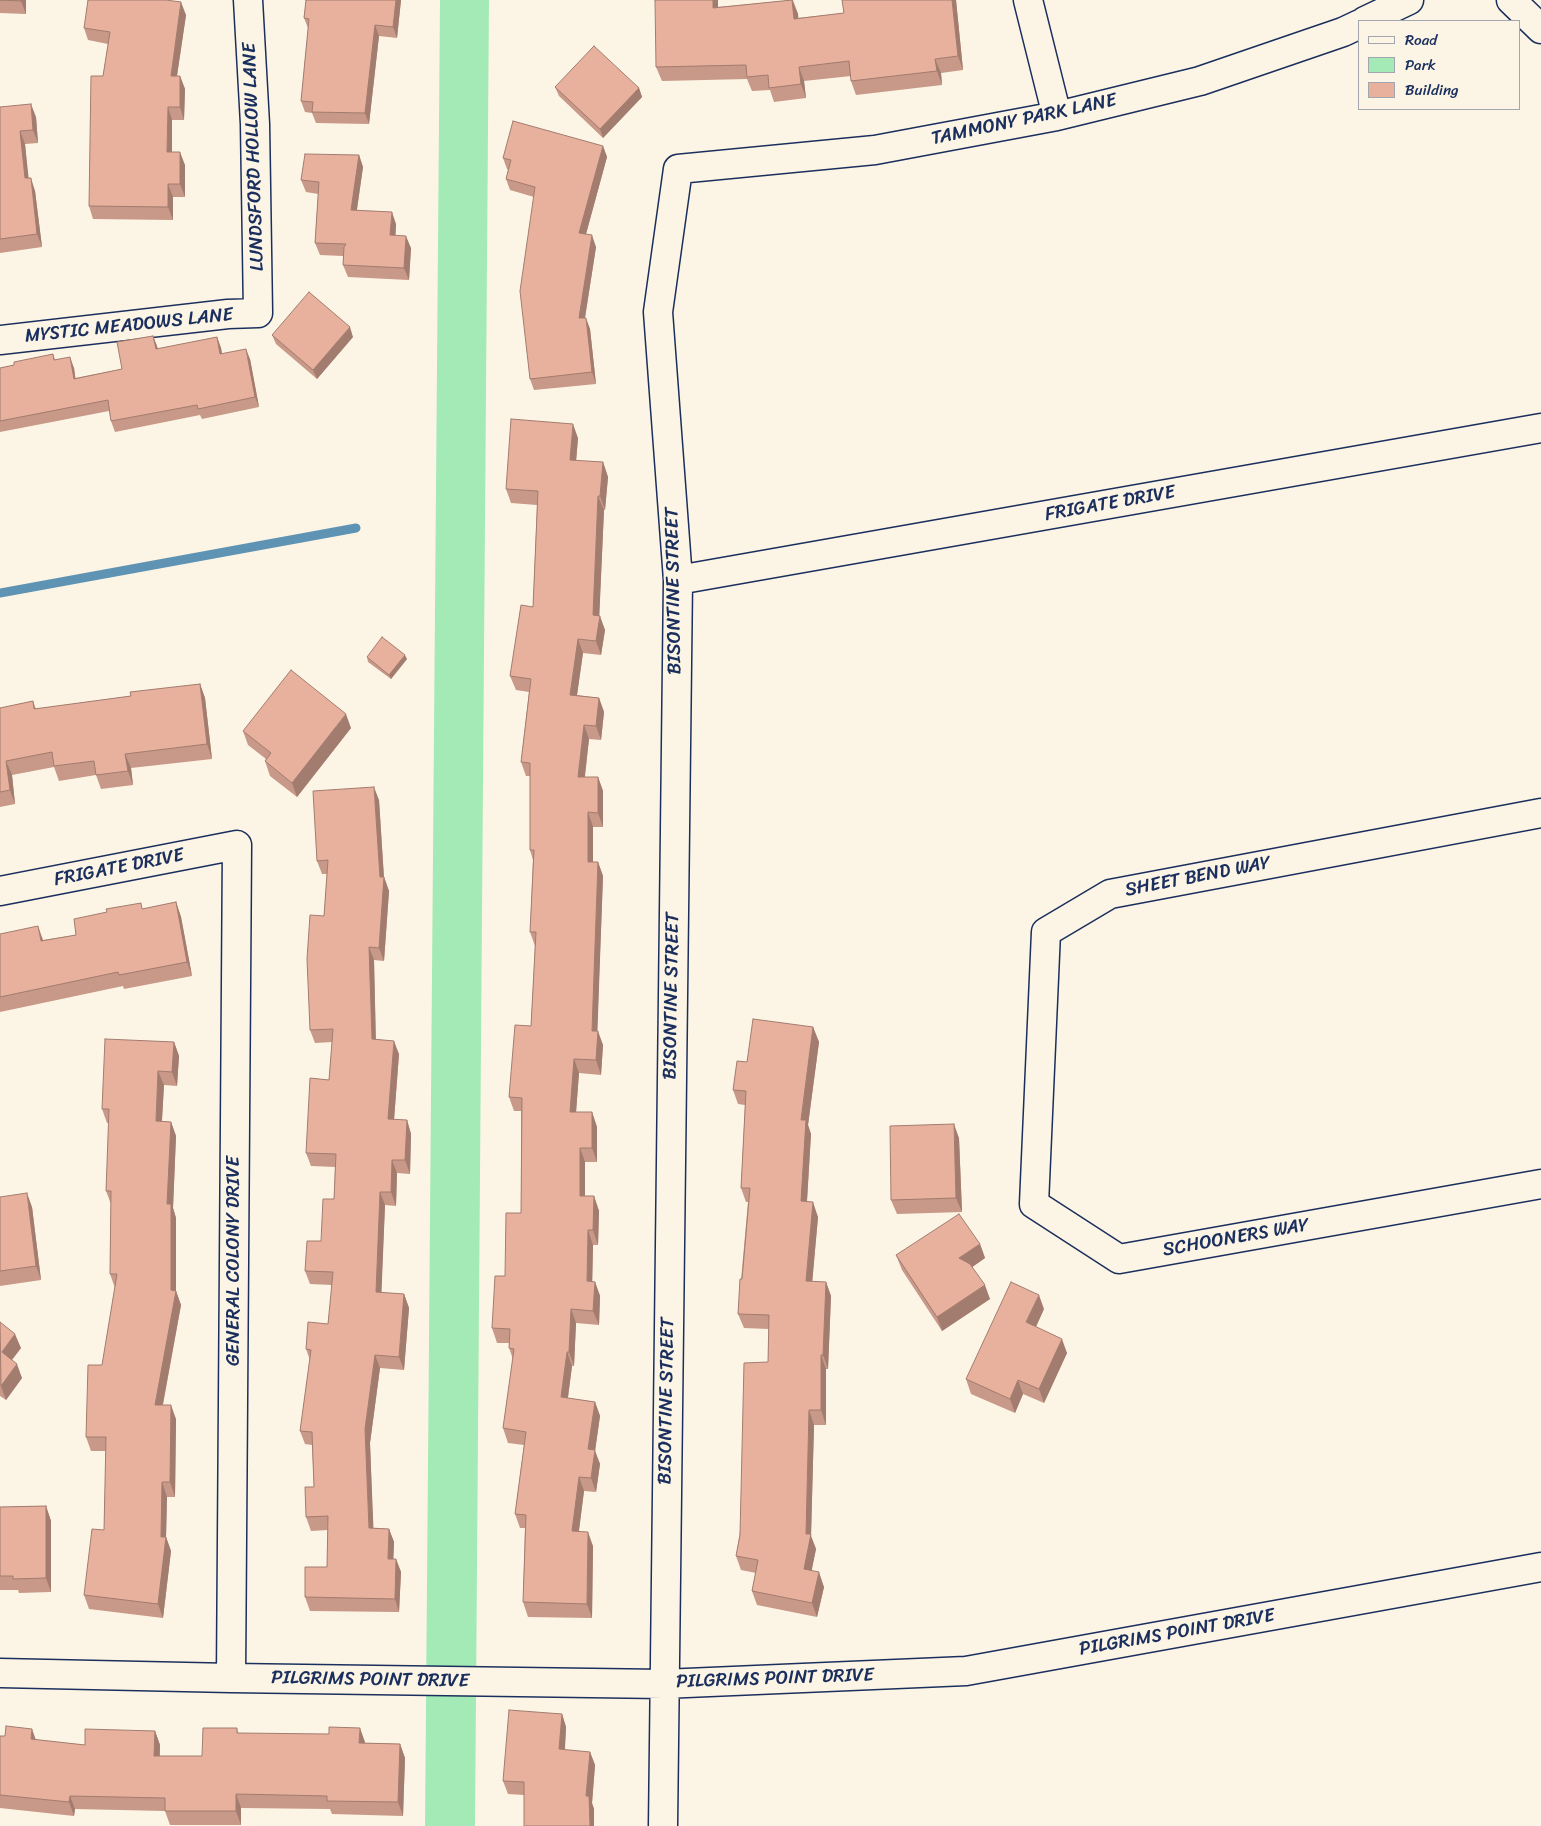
<!DOCTYPE html>
<style>
body{margin:0}
#map{position:relative;width:1541px;height:1826px;overflow:hidden;background:#fcf5e5;font-family:Sriracha,sans-serif}
canvas{display:block}
.legend{position:absolute;left:1358px;top:20px;width:162px;height:90px;box-sizing:border-box;background:#fcf5e5;border:1px solid #a2a6af;margin:0;padding:6px 9px;list-style:none;font-size:15px;color:#1b2f5e}
.legend li{display:flex;align-items:center;gap:10px;height:25px}
.legend b{width:25px;border:1px solid #a2a6af}
</style>
<div id="map">
<canvas width="1541" height="1826"></canvas>
<ul class="legend">
<li><b style="height:6px;background:#fcf5e5"></b>Road</li>
<li><b style="height:14px;background:#a4eab6"></b>Park</li>
<li><b style="height:14px;background:#e8b19e"></b>Building</li>
</ul>
</div>
<script>
const ctx = document.querySelector('canvas').getContext('2d');
ctx.lineJoin = 'round';
function fillPath(path, color) {
  ctx.fillStyle = color;
  ctx.fill(path, 'evenodd');
}
function poly(rows) {
  const path = new Path2D();
  for (const r of rows) {
    path.moveTo(r[0], r[1]);
    for (let i = 2; i < r.length; i += 2) path.lineTo(r[i], r[i + 1]);
  }
  return path;
}
function strokePath(path, color, width, dash) {
  ctx.strokeStyle = color;
  ctx.lineWidth = width;
  ctx.lineCap = dash ? 'butt' : 'round';
  ctx.setLineDash(dash || []);
  ctx.stroke(path);
}
function label(font, color, halo, rows, align = 'center') {
  ctx.font = font + ' Sriracha,sans-serif';
  ctx.lineWidth = 4;
  ctx.setLineDash([]);
  ctx.textBaseline = 'middle';
  ctx.strokeStyle = halo;
  ctx.fillStyle = color;
  for (const [text, x, y, turn = 0] of rows) {
    ctx.save();
    ctx.translate(x, y);
    ctx.rotate((+turn || 0) * Math.PI / 180);
    ctx.textAlign = isNaN(turn) ? turn : align;
    if (halo) ctx.strokeText(text, 0, 0);
    ctx.fillText(text, 0, 0);
    ctx.restore();
  }
}
const green = poly([
 [440,0,489,0,475,1826,425,1826]
]);
const stream = poly([
 [0,593,356,528]
]);
const street = poly([
 [1028,0,1057,116],
 [1511,0,1541,29],
 [1365,21,1409,0],
 [0,340,228,314,258,313,255,124,248,0],
 [678,580,1541,428],
 [1541,813,1110,894,1046,932,1034,1204,1119,1259,1541,1184],
 [0,891,237,845,231,1678],
 [0,1673,231,1678,663,1684,966,1671,1541,1567],
 [663,1826,678,580,658,312,678,169,875,150,1057,116,1200,81,1343,32,1360,24]
]);
const wall = poly([
 [0,0,26,0,26,14,0,13],
 [306,0,401,0,397,38,379,36,369,124,316,123,312,113,305,112,301,101,308,28,304,18],
 [718,0,718,7,793,0,798,14,798,18,844,13,842,0,956,0,963,70,941,73,942,85,856,95,851,81,851,76,804,81,806,98,774,102,770,90,752,91,747,79,662,81,656,67],
 [172,1,186,15,177,76,180,76,185,89,184,120,172,120,172,152,185,165,185,197,173,197,173,220,93,219,89,206,103,76,108,44,88,40,84,28],
 [555,87,639,88,642,97,603,138,559,96],
 [0,107,36,117,38,143,25,144,28,178,35,191,42,247,0,253],
 [603,146,607,157,586,234,596,247,585,318,590,329,596,384,534,390,530,379,534,197,510,190,506,179,508,170,507,169,503,158],
 [359,155,363,167,357,210,396,224,395,236,411,248,409,280,348,277,343,265,343,256,320,255,315,243,318,194,306,192,301,180],
 [272,335,353,337,317,379,276,344],
 [153,336,158,349,217,337,221,348,222,354,250,359,259,407,202,419,200,415,115,432,111,421,109,411,0,432,0,368,14,365,53,354,55,360,74,368,75,378,122,369],
 [578,438,576,461,603,462,608,477,605,510,604,510,599,616,605,630,601,655,583,653,577,695,599,698,604,712,601,740,589,739,585,777,598,777,603,791,603,827,593,827,593,862,598,862,603,876,597,1031,603,1045,601,1075,579,1073,576,1112,592,1112,597,1127,597,1162,585,1162,585,1196,594,1196,599,1211,598,1245,593,1245,592,1281,595,1282,600,1296,599,1325,576,1323,574,1366,572,1366,568,1398,595,1402,600,1416,595,1451,600,1464,596,1492,584,1491,579,1531,593,1546,592,1618,528,1617,523,1602,525,1528,520,1528,515,1514,524,1445,508,1443,503,1428,513,1359,509,1348,509,1343,497,1343,492,1328,521,1213,521,1111,514,1111,509,1097,531,1026,535,946,530,932,533,860,530,850,530,776,526,776,521,762,529,692,516,690,510,676,533,607,537,505,511,503,506,489],
 [367,657,407,659,391,679,368,662],
 [200,684,205,698,212,759,131,768,133,785,101,789,96,775,59,781,54,767,12,775,15,804,0,807,0,708,33,701,36,709,131,696],
 [351,728,297,797,270,776,265,761,266,759,248,745,243,731],
 [379,800,384,877,389,891,384,961,374,960,376,1040,399,1054,394,1120,407,1120,411,1134,410,1174,397,1173,396,1206,385,1205,381,1293,404,1294,409,1308,404,1370,380,1368,370,1443,373,1528,389,1529,394,1542,393,1559,396,1559,401,1572,399,1612,310,1611,305,1597,327,1567,328,1530,311,1531,306,1517,314,1487,312,1445,305,1444,300,1431,310,1360,306,1349,328,1324,332,1285,310,1284,305,1271,321,1241,334,1199,335,1167,311,1166,306,1153,329,1080,332,1042,315,1043,310,1030,324,916,327,874,322,874,317,861],
 [176,902,181,917,192,976,124,989,123,986,0,1012,0,934,43,940,76,935,143,909],
 [813,1027,819,1042,808,1125,811,1134,807,1202,818,1217,812,1282,826,1282,831,1296,828,1369,826,1369,826,1425,814,1425,811,1536,816,1549,811,1571,824,1587,817,1617,757,1605,752,1591,756,1573,741,1570,736,1556,768,1362,769,1329,744,1328,738,1314,748,1202,746,1202,741,1188,745,1105,738,1104,733,1090,747,1062],
 [174,1042,179,1056,177,1086,164,1085,162,1121,171,1122,176,1136,173,1208,176,1218,176,1291,181,1305,163,1405,176,1419,175,1497,167,1497,166,1537,171,1551,163,1618,89,1609,84,1595,104,1530,106,1451,91,1451,86,1437,102,1365,115,1288,110,1274,111,1204,106,1191,109,1123,107,1123,102,1109],
 [959,1138,962,1212,897,1214,891,1200],
 [0,1197,32,1207,41,1280,0,1286],
 [980,1244,985,1258,972,1267,990,1299,942,1331,902,1270,896,1255],
 [1044,1309,1036,1327,1067,1353,1044,1403,1023,1394,1015,1413,971,1394,966,1379],
 [0,1322,21,1348,12,1360,22,1378,6,1400,0,1396],
 [46,1506,51,1521,51,1592,19,1593,18,1590,0,1590,0,1507],
 [562,1714,566,1727,565,1750,590,1752,595,1765,592,1803,594,1809,524,1795,508,1794,503,1781],
 [237,1728,238,1733,365,1742,365,1743,400,1744,405,1758,403,1816,332,1814,330,1809,241,1808,241,1825,170,1825,165,1811,75,1809,74,1816,0,1808,0,1736,85,1745,155,1731,160,1745,160,1756,202,1756]
]);
const shadedWall = poly([
 [21,0,26,0,26,14,21,1],
 [396,0,401,0,397,38,393,27],
 [713,0,718,0,718,22,713,8],
 [792,0,798,14,800,33,794,19],
 [952,0,956,0,963,70,958,56],
 [181,2,186,15,175,89,171,76],
 [375,25,379,36,369,124,365,113],
 [935,59,941,73,942,85,937,71],
 [799,67,804,81,806,98,801,84],
 [180,76,185,89,184,120,180,107],
 [639,88,642,97,603,138,600,129],
 [31,104,36,117,38,143,33,130],
 [168,107,172,120,172,165,167,152],
 [20,131,25,144,30,191,25,178],
 [603,146,607,157,583,245,579,233],
 [180,152,185,165,185,197,180,184],
 [359,155,363,167,355,222,351,210],
 [31,178,35,191,42,247,37,234],
 [168,184,173,197,173,220,168,207],
 [392,212,396,224,395,248,390,235],
 [592,235,596,247,583,330,579,318],
 [406,236,411,248,409,280,404,268],
 [586,318,590,329,596,384,592,372],
 [350,327,353,337,317,379,313,370],
 [153,336,157,346,160,360,156,349],
 [217,337,221,348,224,365,220,354],
 [246,349,250,359,259,407,255,397],
 [70,357,74,368,77,389,74,379],
 [573,424,578,438,575,474,570,460],
 [603,462,608,477,605,510,600,496],
 [598,496,604,510,599,623,600,616,605,630,601,655,596,641,593,615],
 [578,639,583,653,575,709,570,695],
 [405,655,407,659,391,679,389,675],
 [200,684,205,698,212,759,207,744],
 [599,698,604,712,601,740,596,726],
 [346,714,351,728,297,797,292,783],
 [584,725,589,739,583,791,578,777],
 [125,754,131,768,133,785,128,771],
 [6,761,12,775,15,804,10,790],
 [598,777,603,791,603,827,598,813],
 [374,787,379,800,384,879,384,877,389,891,384,961,379,948,380,877],
 [588,812,593,827,593,876,588,862],
 [598,862,603,876,597,1043,598,1031,603,1045,601,1075,596,1060,592,1031],
 [176,902,181,917,192,976,187,962],
 [38,926,43,940,41,941],
 [369,947,374,960,376,1053,372,1039],
 [813,1027,819,1042,808,1125,811,1134,806,1216,801,1201,801,1120],
 [394,1041,399,1054,393,1133,388,1119],
 [174,1042,179,1056,177,1086,172,1072],
 [574,1059,579,1073,575,1126,570,1112],
 [158,1071,164,1085,161,1135,156,1121],
 [592,1112,597,1127,597,1162,592,1148],
 [407,1120,411,1134,410,1174,405,1160],
 [171,1122,176,1136,173,1208,176,1218,176,1291,181,1305,160,1419,155,1405,171,1290,167,1204],
 [954,1124,959,1138,962,1212,956,1198],
 [580,1148,585,1162,585,1210,580,1196],
 [392,1160,397,1173,396,1206,391,1192],
 [380,1192,385,1205,381,1305,376,1292],
 [27,1193,32,1207,41,1280,36,1266],
 [594,1196,599,1211,598,1245,593,1230],
 [813,1202,818,1217,811,1296,806,1281],
 [588,1230,593,1245,592,1295,587,1281],
 [980,1244,985,1258,964,1273,959,1258],
 [595,1282,600,1296,599,1325,593,1311],
 [826,1282,831,1296,828,1369,823,1355],
 [985,1285,990,1299,942,1331,937,1317],
 [404,1294,409,1308,404,1370,399,1357],
 [1039,1295,1044,1309,1031,1337,1026,1322],
 [571,1309,576,1323,574,1366,569,1352],
 [15,1334,21,1348,7,1366,2,1352],
 [1062,1339,1067,1353,1044,1403,1039,1389],
 [567,1352,572,1366,566,1411,561,1397],
 [375,1355,380,1368,370,1443,374,1542,369,1528,365,1429],
 [821,1355,826,1369,826,1425,821,1410],
 [17,1364,22,1378,6,1400,1,1386],
 [1018,1380,1023,1394,1015,1413,1010,1399],
 [595,1402,600,1416,595,1451,600,1464,596,1492,591,1478,588,1449],
 [171,1405,176,1419,175,1497,170,1482],
 [809,1410,814,1425,811,1536,816,1549,809,1584,804,1569,806,1534],
 [579,1477,584,1491,577,1545,572,1531],
 [162,1482,167,1497,166,1538,166,1537,171,1551,163,1618,158,1604],
 [46,1506,51,1521,51,1592,46,1578],
 [389,1529,394,1542,393,1572,388,1559],
 [588,1532,593,1546,592,1618,587,1604],
 [396,1559,401,1572,399,1612,395,1599],
 [819,1572,824,1587,817,1617,812,1603],
 [562,1714,566,1727,564,1762,559,1749],
 [360,1728,365,1742,364,1757,359,1743],
 [32,1729,37,1743,31,1739],
 [155,1731,160,1745,159,1770,154,1756],
 [400,1744,405,1758,403,1816,398,1802],
 [590,1752,595,1765,592,1803,594,1809,594,1826,590,1826,586,1796],
 [236,1794,241,1808,241,1825,236,1811],
 [70,1796,75,1809,74,1816,69,1802]
]);
const building = poly([
 [0,0,21,0,21,1,0,0],
 [88,0,166,0,181,2,171,76,180,76,180,107,168,107,167,152,180,152,180,184,168,184,168,207,89,206,91,76,103,76,110,32,84,28,88,0],
 [306,0,396,0,393,27,375,25,365,113,312,112,313,102,301,101,309,19,304,18,306,0],
 [655,0,713,0,713,8,792,0,794,19,844,13,842,0,952,0,958,56,935,59,937,71,851,81,849,61,799,67,801,84,769,88,768,75,747,77,746,65,656,67,655,0],
 [594,46,639,88,600,129,555,87,594,46],
 [31,104,33,130,20,131,25,178,31,178,37,234,0,239,0,107,31,104],
 [513,121,603,146,579,233,592,235,579,318,586,318,592,372,530,379,520,291,535,187,506,179,511,160,503,158,513,121],
 [305,154,359,155,351,210,392,212,390,235,406,236,404,268,343,265,344,247,346,244,315,243,319,182,301,180,305,154],
 [309,292,350,327,313,370,272,335,309,292],
 [153,336,156,349,217,337,220,354,246,349,255,397,198,409,197,405,111,421,108,400,0,421,0,368,14,365,14,362,53,354,54,360,70,357,74,379,122,369,117,342,153,336],
 [511,419,573,424,570,460,603,462,600,496,598,496,593,615,600,616,596,641,578,639,570,695,599,698,596,726,584,725,578,777,598,777,598,813,588,812,588,862,598,862,592,1031,598,1031,596,1060,574,1059,570,1112,592,1112,592,1148,580,1148,580,1196,594,1196,593,1230,588,1230,587,1281,595,1282,593,1311,571,1309,569,1352,567,1352,561,1397,595,1402,588,1449,595,1450,591,1478,579,1477,572,1531,588,1532,587,1604,523,1602,526,1515,515,1514,526,1432,503,1428,514,1349,509,1348,510,1329,492,1328,495,1276,505,1276,506,1213,521,1213,522,1098,509,1097,515,1025,531,1026,536,932,530,932,534,850,530,850,530,763,521,762,531,679,510,676,521,605,533,607,538,491,506,489,511,419],
 [382,637,405,655,389,675,367,657,382,637],
 [291,670,346,714,292,783,265,761,271,753,243,731,291,670],
 [200,684,207,744,125,754,128,771,96,775,94,761,54,766,52,752,6,761,10,790,0,792,0,708,33,701,34,709,131,696,130,692,200,684],
 [374,787,380,877,384,877,379,948,369,947,372,1039,394,1041,388,1119,407,1120,405,1160,392,1160,391,1192,380,1192,376,1292,404,1294,399,1357,375,1355,365,1429,369,1528,389,1529,388,1559,396,1559,395,1599,305,1597,305,1567,327,1567,328,1516,306,1517,305,1487,314,1487,312,1432,300,1431,311,1350,306,1349,308,1322,328,1324,333,1272,305,1271,307,1241,321,1241,323,1199,334,1199,336,1154,306,1153,310,1078,329,1080,333,1029,310,1030,307,959,310,915,324,916,328,860,317,861,313,791,374,787],
 [176,902,187,962,119,975,118,972,0,997,0,934,38,926,41,941,76,935,74,919,107,912,106,909,141,903,142,909,176,902],
 [753,1019,813,1027,801,1120,806,1120,801,1201,813,1202,806,1281,826,1282,823,1355,821,1355,821,1410,809,1410,806,1534,811,1534,804,1569,819,1572,812,1603,752,1591,758,1560,736,1556,740,1535,744,1363,768,1362,769,1315,738,1314,740,1279,742,1279,750,1188,741,1188,746,1091,733,1090,737,1061,747,1062,753,1019],
 [105,1039,174,1042,172,1072,158,1071,156,1121,171,1122,167,1204,171,1204,171,1290,176,1291,155,1405,171,1405,170,1482,162,1482,161,1537,166,1537,158,1604,84,1595,92,1529,104,1530,106,1437,86,1437,88,1365,102,1365,117,1274,110,1274,111,1191,106,1191,109,1109,102,1109,105,1039],
 [954,1124,956,1198,891,1200,890,1126,954,1124],
 [27,1193,36,1266,0,1271,0,1197,27,1193],
 [959,1214,980,1244,959,1258,970,1264,985,1285,937,1317,896,1255,959,1214],
 [1011,1282,1039,1295,1026,1322,1062,1339,1039,1389,1018,1380,1010,1399,966,1379,1011,1282],
 [0,1322,15,1334,2,1352,17,1364,1,1386,0,1322],
 [46,1506,46,1578,13,1579,13,1576,0,1576,0,1507,46,1506],
 [509,1710,562,1714,559,1749,590,1752,586,1796,589,1796,590,1826,524,1826,524,1782,503,1781,509,1710],
 [6,1726,32,1729,31,1739,85,1745,85,1729,155,1731,154,1756,202,1756,203,1728,237,1728,237,1733,329,1734,329,1727,360,1728,359,1743,400,1744,398,1802,327,1801,327,1796,236,1794,236,1811,165,1811,165,1798,70,1796,69,1802,0,1795,0,1736,5,1736,6,1726]
]);
const streetNames = [
 ["TAMMONY PARK LANE",1024,120,-12],
 ["LUNDSFORD HOLLOW LANE",254,157,-92],
 ["MYSTIC MEADOWS LANE",129,326,-6],
 ["FRIGATE DRIVE",1110,504,-10],
 ["BISONTINE STREET",674,591,-91],
 ["FRIGATE DRIVE",119,868,-11],
 ["SHEET BEND WAY",1198,877,-11],
 ["BISONTINE STREET",672,996,-89],
 ["SCHOONERS WAY",1236,1238,-10],
 ["GENERAL COLONY DRIVE",234,1261,-90],
 ["BISONTINE STREET",667,1401,-89],
 ["PILGRIMS POINT DRIVE",1177,1633,-10],
 ["PILGRIMS POINT DRIVE",775,1679,-2],
 ["PILGRIMS POINT DRIVE",370,1680,1]
];
fillPath(green, '#a4eab6');
strokePath(stream, '#5f93b4', 9);
strokePath(street, '#1b2f5e', 31);
strokePath(street, '#fcf5e5', 28);
fillPath(wall, '#c89888');
fillPath(shadedWall, '#a27c6f');
fillPath(building, '#e8b19e');
strokePath(building, '#a27c6f', 1);
label('19px', '#1b2f5e', '#fcf5e5', streetNames);
</script>
